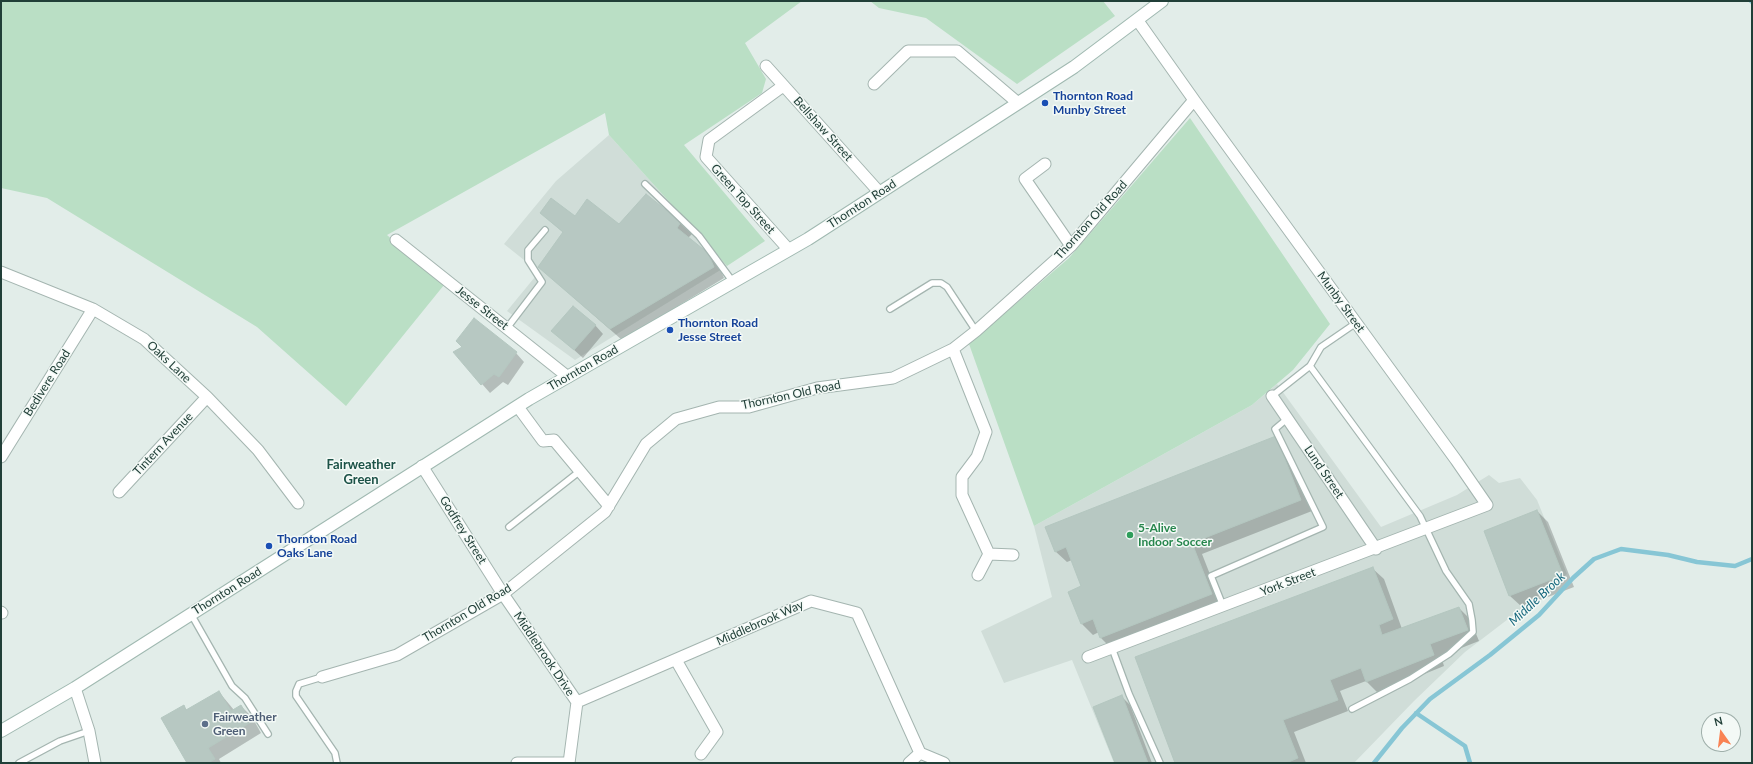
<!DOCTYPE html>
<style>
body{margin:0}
#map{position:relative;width:1753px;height:764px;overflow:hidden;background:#e2ede9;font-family:Lato,sans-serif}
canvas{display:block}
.frame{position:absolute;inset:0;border:2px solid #213f38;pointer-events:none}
.north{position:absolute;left:1701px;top:712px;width:40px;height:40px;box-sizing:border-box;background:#f3f9f6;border:1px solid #9fafaa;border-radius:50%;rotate:346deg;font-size:11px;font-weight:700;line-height:16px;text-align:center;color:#213f38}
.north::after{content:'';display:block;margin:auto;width:14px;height:18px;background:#f98354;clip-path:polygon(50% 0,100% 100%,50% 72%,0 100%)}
</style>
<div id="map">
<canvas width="1753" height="764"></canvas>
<div class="frame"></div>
<div class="north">N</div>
</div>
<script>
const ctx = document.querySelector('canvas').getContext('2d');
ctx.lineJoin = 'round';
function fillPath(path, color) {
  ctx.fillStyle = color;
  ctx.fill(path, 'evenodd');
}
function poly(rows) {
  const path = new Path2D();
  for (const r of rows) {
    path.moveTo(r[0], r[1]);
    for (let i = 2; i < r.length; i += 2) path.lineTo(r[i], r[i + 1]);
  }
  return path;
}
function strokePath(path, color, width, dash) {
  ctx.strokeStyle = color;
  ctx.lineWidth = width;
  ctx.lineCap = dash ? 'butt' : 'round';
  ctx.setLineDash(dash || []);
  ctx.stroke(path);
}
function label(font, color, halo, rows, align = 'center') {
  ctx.font = font + ' Lato,sans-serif';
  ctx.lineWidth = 3;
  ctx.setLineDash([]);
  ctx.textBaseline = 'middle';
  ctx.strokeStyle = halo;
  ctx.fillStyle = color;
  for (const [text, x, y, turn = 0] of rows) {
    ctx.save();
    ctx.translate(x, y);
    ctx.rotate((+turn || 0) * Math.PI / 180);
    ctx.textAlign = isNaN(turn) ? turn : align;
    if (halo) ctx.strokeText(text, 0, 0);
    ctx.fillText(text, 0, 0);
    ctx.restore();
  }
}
const built = poly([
 [609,135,727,266,575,360,507,311,539,272,504,244,556,181],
 [1277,384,1381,527,1457,495,1489,475,1499,483,1520,478,1537,500,1567,574,1465,652,1414,701,1354,763,1114,763,1072,660,1004,683,981,631,1052,597,1034,526,1252,405]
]);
const green = poly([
 [1,1,802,1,745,43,766,79,762,93,684,145,765,241,727,266,609,135,605,113,387,235,444,285,346,406,257,327,47,198,1,188],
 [870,1,1103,1,1115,16,1017,84,926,18,879,8],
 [1190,118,1330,324,1293,370,1252,405,1034,526,969,344,1069,258]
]);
const shadow = poly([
 [541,213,619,225,680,223,692,234,688,238,719,266,724,278,622,340,539,267,564,233],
 [595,325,603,334,583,358,553,331],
 [464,347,516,353,524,362,508,385,503,382,490,393,454,352],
 [1275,437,1287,448,1312,511,1202,554,1222,605,1112,649,1101,638,1099,632,1093,635,1082,624,1083,587,1072,560,1067,562,1055,551],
 [1537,511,1548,522,1574,587,1522,607,1510,596,1485,531],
 [1372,568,1384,579,1402,629,1459,608,1470,619,1479,641,1441,656,1444,666,1378,693,1366,681,1340,691,1348,711,1294,732,1306,763,1176,763],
 [219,692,234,710,241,706,252,717,261,733,219,759,221,763,188,763,183,706,187,710],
 [1122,697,1130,705,1152,763,1116,763]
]);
const stream = poly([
 [1751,1,1752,2],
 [1416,713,1465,746,1470,763],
 [1374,763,1402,728,1430,699,1490,655,1539,615,1573,578,1594,559,1621,549,1668,555,1697,562,1735,566,1752,559]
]);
const building = poly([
 [646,194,681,222,677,228,708,253,714,267,610,329,538,267,563,232,540,213,551,198,575,216,587,199,619,224,646,194],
 [573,306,596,325,574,350,551,331,573,306],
 [474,318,517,352,499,377,494,374,481,385,453,352,462,347,456,341,474,318],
 [1276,436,1301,500,1192,543,1212,594,1100,638,1093,619,1081,624,1068,592,1081,586,1066,547,1055,552,1045,527,1276,436],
 [1537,510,1563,575,1509,596,1484,531,1537,510],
 [1373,567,1393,619,1379,625,1382,635,1459,607,1468,630,1430,644,1434,655,1366,682,1361,668,1330,680,1338,700,1283,720,1298,758,1286,763,1175,763,1135,657,1373,567],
 [219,691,231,711,241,705,251,722,208,748,215,759,208,763,187,763,161,718,184,705,186,710,219,691],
 [1122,695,1148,763,1115,763,1093,707,1122,695]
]);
const lane = poly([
 [645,184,699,236,733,282],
 [890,309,932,283,941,283,947,287,976,331],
 [507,328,542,282,528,260,528,250,545,230],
 [1310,366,1420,516,1446,571,1469,604,1472,620,1473,632,1449,654,1410,679,1352,709],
 [1272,396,1310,366,1321,347,1356,323],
 [509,527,580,471],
 [1223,606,1211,576,1323,527,1275,429,1288,418],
 [191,614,232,686,245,698,268,734],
 [1112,648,1129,694,1160,763],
 [322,677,299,684,296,691,296,696,335,753,337,763],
 [19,763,60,741,89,731]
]);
const street = poly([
 [766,66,880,193],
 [874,84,908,51,957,51,1018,103],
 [783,86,709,140,706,157,789,250],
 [1045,164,1025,179,1071,246],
 [396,240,568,377],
 [1,272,93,309,144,339,207,397,258,450,298,503],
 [953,349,986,432,977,457,962,477,962,495,989,554,1013,555],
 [1272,396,1376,549],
 [518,407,543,441,554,440,609,506],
 [1,457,93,309],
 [422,466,503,594,577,702,569,763],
 [119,492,207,397],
 [978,575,989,554],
 [1,612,2,613],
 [1088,657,1487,505,1456,460,1194,100],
 [676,660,717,732,701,754],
 [322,677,397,655,503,594,605,512,646,444,676,419,719,407,749,407,817,388,893,378,953,349,976,331,1071,246,1194,100,1138,21],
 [75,688,89,731,95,763],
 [577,702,811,601,857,613,920,753,909,763],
 [920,753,944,763],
 [517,763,567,763]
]);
const secondary = poly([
 [1,731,75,688,529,399,808,239,1074,67,1162,1]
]);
const markers = [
 [1045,103,4,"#1a4fb4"],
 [670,330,4,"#1a4fb4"],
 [1130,535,4,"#2e9e5b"],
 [269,546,4,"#1a4fb4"],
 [205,724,4,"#5c6f8a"]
];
const transitNames = [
 ["Thornton Road",1053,96],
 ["Munby Street",1053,110],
 ["Thornton Road",678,323],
 ["Jesse Street",678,337],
 ["Thornton Road",277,539],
 ["Oaks Lane",277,553]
];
const streetNames = [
 ["Bellshaw Street",823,129,48],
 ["Green Top Street",743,199,48],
 ["Thornton Road",862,204,-33],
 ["Thornton Old Road",1091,220,-48],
 ["Munby Street",1341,302,54],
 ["Jesse Street",482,308,38],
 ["Oaks Lane",169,362,43],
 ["Thornton Road",583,368,-30],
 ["Bedivere Road",47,383,-58],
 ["Thornton Old Road",791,395,-12],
 ["Tintern Avenue",163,444,-47],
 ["Lund Street",1324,472,56],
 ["Godfrey Street",463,530,58],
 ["York Street",1288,582,-21],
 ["Thornton Road",227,591,-32],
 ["Thornton Old Road",467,613,-31],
 ["Middlebrook Way",760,623,-24],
 ["Middlebrook Drive",544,654,56]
];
const leisureNames = [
 ["5-Alive",1138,528],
 ["Indoor Soccer",1138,542]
];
const serviceNames = [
 ["Fairweather",213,717],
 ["Green",213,731]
];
const neighbourhoodNames = [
 ["Fairweather",361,465],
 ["Green",361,480]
];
const waterNames = [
 ["Middle Brook",1537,599,-43]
];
fillPath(built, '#d0ddd8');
fillPath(green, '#badfc5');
fillPath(shadow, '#0003');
strokePath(stream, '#87c6d5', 4.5);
fillPath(building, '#b7c8c2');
strokePath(building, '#b4c7c0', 1);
strokePath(lane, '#a4b5b0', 8);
strokePath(street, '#a4b5b0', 13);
strokePath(secondary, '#a0b9b1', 14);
strokePath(lane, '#fff', 5.5);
strokePath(street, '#fff', 11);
strokePath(secondary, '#fff', 12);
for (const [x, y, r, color] of markers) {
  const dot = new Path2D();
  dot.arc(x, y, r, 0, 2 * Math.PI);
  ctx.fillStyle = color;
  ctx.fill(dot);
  strokePath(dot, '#f3f9f6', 1.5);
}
label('bold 12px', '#164399', '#f3f9f6', transitNames, 'left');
label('12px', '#213f38', '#f3f9f6', streetNames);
label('bold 12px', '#27864d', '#f3f9f6', leisureNames, 'left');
label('bold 12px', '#4e5e75', '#f3f9f6', serviceNames, 'left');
label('bold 13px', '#1c5247', '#f3f9f6', neighbourhoodNames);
label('italic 13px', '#18697e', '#f3f9f6', waterNames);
</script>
